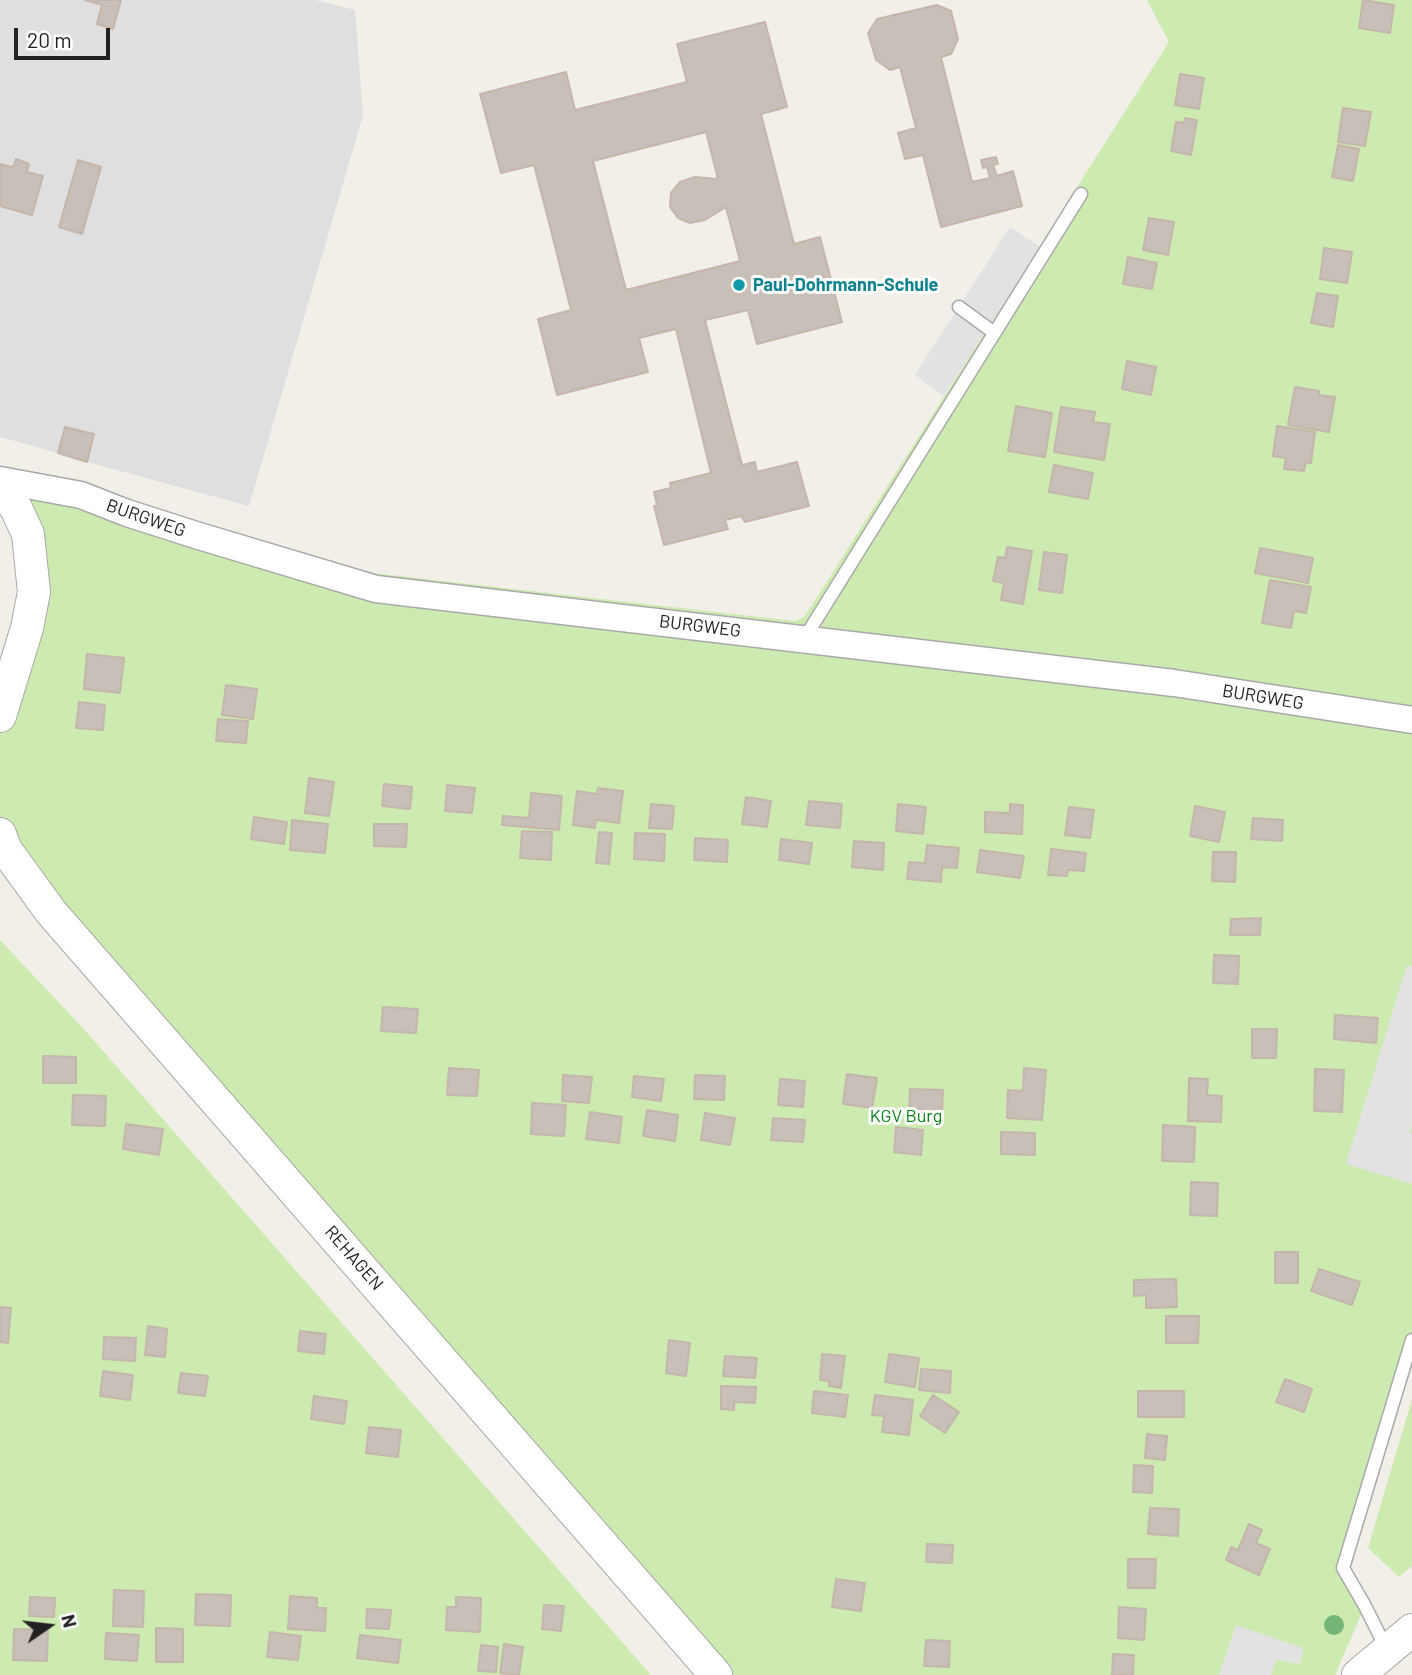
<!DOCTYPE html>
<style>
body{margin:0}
#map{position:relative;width:1412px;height:1675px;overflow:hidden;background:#f2efe9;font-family:Barlow,sans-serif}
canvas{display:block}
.north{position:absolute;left:14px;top:1591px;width:70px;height:70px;-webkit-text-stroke:5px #fff;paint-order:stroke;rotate:76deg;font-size:19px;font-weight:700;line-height:28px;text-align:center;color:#222}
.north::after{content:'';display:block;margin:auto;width:24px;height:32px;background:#222;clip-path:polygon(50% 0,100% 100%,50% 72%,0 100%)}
.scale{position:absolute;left:14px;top:28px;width:96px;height:32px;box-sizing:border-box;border:4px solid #222;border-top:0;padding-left:9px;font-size:21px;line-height:24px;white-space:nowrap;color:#222;-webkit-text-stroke:5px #fff;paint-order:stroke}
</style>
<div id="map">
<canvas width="1412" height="1675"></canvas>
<div class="north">N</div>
<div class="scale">20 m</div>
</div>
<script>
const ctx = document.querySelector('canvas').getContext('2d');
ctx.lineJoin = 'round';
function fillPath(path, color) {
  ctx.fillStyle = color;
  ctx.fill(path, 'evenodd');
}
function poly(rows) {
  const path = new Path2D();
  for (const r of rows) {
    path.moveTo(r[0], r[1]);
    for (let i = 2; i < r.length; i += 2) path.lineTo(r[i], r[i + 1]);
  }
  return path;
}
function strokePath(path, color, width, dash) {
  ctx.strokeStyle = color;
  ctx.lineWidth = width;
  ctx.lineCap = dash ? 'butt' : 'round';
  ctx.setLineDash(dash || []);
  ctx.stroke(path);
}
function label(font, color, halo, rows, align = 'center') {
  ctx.font = font + ' Barlow,sans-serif';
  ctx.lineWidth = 6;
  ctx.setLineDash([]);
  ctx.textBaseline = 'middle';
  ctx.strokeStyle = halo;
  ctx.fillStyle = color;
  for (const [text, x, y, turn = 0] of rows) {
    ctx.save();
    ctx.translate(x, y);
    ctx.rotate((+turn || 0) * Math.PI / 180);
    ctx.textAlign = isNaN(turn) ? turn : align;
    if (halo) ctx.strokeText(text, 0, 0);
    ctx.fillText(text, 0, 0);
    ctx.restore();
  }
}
const residential = poly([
 [0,0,315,0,355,10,363,115,249,506,87,462,94,434,66,427,58,453,0,437]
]);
const grass = poly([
 [1147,0,1412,0,1412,1340,1343,1568,1365,1606,1335,1675,732,1675,406,1318,0,834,0,716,34,592,0,483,375,588,373,573,795,621,805,616,1169,42],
 [0,940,82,1027,651,1675,0,1675],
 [1412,1399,1412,1566,1399,1577,1368,1548]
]);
const parking = poly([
 [1010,227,1040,247,944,396,915,375],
 [1407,965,1412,966,1412,1125,1410,1133,1412,1134,1412,1184,1346,1164],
 [1236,1625,1303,1648,1300,1664,1276,1660,1271,1675,1219,1675]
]);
const building = poly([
 [85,0,121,0,113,29,97,24,102,5,85,0],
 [1363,0,1394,5,1390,33,1359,28,1363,0],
 [937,5,951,11,958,39,951,54,941,57,972,182,990,178,987,167,983,168,981,160,996,157,998,164,993,165,997,176,1013,171,1022,206,941,227,923,155,905,159,898,133,916,128,900,67,890,70,876,60,868,33,877,19,937,5],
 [765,22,787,107,761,114,794,244,820,237,842,322,757,344,748,310,705,320,742,465,755,462,757,472,797,462,809,506,745,522,741,516,725,520,728,529,664,545,654,506,657,505,654,492,671,488,670,483,711,473,676,329,639,338,648,372,557,395,538,319,571,310,550,226,534,165,501,173,480,94,566,72,575,110,687,82,677,44,765,22],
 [706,132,718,179,695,177,680,182,671,193,670,207,678,218,690,223,705,220,726,207,740,261,626,290,593,161,706,132],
 [1180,74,1204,78,1199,109,1175,105,1180,74],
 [1343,108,1371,112,1365,146,1338,142,1343,108],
 [1185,118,1197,120,1191,155,1171,151,1176,122,1184,123,1185,118],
 [1338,145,1359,149,1353,181,1332,177,1338,145],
 [16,159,29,164,27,172,43,176,32,215,0,206,0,164,13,167,16,159],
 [78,160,101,167,82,234,59,227,78,160],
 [1149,218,1174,222,1168,255,1143,250,1149,218],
 [1324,248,1352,252,1347,283,1320,279,1324,248],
 [1128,257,1157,263,1152,289,1123,284,1128,257],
 [1317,293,1338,296,1333,327,1311,323,1317,293],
 [1127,361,1156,367,1151,395,1122,389,1127,361],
 [1295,387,1319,391,1319,395,1335,397,1329,432,1288,425,1295,387],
 [1016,406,1052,413,1045,457,1008,451,1016,406],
 [1061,407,1095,412,1093,422,1110,424,1104,460,1054,452,1061,407],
 [1277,426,1315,432,1311,463,1306,462,1304,471,1284,469,1286,458,1273,456,1277,426],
 [65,427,94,434,87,462,58,453,65,427],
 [1054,465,1093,473,1088,499,1049,492,1054,465],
 [1007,547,1032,551,1023,604,1001,600,1004,583,993,581,998,557,1005,558,1007,547],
 [1260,548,1313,558,1308,583,1255,573,1260,548],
 [1044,552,1067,555,1062,593,1039,590,1044,552],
 [1270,580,1311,587,1306,613,1294,611,1291,628,1262,623,1270,580],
 [87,654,124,658,120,693,84,689,87,654],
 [226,685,257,689,253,719,222,715,226,685],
 [79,702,105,705,103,730,76,728,79,702],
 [218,719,248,721,246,743,216,741,218,719],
 [309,778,334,782,329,816,305,813,309,778],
 [384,784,412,787,410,809,382,806,384,784],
 [447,785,475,788,472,813,445,811,447,785],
 [598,788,623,791,619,823,596,820,595,828,573,825,577,791,597,794,598,788],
 [531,793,562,796,559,830,502,825,503,816,529,818,531,793],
 [746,797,771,801,767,827,742,824,746,797],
 [809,801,842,804,840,828,806,825,809,801],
 [651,804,674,806,672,829,649,828,651,804],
 [898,804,926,807,923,834,896,831,898,804],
 [1010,804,1023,805,1022,834,985,832,985,812,1010,813,1010,804],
 [1195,806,1225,812,1219,842,1190,836,1195,806],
 [1069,807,1094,810,1090,838,1065,835,1069,807],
 [254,817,287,822,284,844,251,839,254,817],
 [1253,818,1283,820,1282,841,1251,839,1253,818],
 [292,820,328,824,325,853,290,850,292,820],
 [374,824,407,824,406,847,374,846,374,824],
 [522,831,552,832,551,860,520,858,522,831],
 [599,832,612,833,609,864,596,863,599,832],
 [635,833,665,834,664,861,634,859,635,833],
 [695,838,728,840,727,862,694,860,695,838],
 [781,839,812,843,809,864,779,860,781,839],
 [854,841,884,843,883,870,852,867,854,841],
 [927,845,959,848,957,868,942,867,941,882,907,879,909,862,925,863,927,845],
 [1051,849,1086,853,1084,871,1068,870,1067,876,1048,875,1051,849],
 [980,850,1024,856,1020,878,977,872,980,850],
 [1213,852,1236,852,1235,882,1212,881,1213,852],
 [1261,918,1260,935,1230,935,1231,919,1261,918],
 [1214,955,1239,956,1238,984,1213,983,1214,955],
 [383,1007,418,1009,416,1033,381,1031,383,1007],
 [1335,1015,1378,1018,1376,1043,1334,1039,1335,1015],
 [1252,1029,1277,1029,1276,1058,1252,1058,1252,1029],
 [43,1056,76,1057,76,1083,43,1083,43,1056],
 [449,1068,479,1070,477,1096,447,1095,449,1068],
 [1024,1068,1046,1070,1042,1120,1007,1118,1008,1090,1023,1091,1024,1068],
 [1315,1069,1344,1070,1342,1112,1314,1111,1315,1069],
 [847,1074,877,1078,872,1108,843,1104,847,1074],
 [563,1075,592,1077,589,1103,562,1101,563,1075],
 [695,1075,725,1076,724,1100,694,1099,695,1075],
 [634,1076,664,1079,661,1101,632,1097,634,1076],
 [1189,1078,1208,1079,1207,1095,1222,1096,1221,1122,1188,1121,1189,1078],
 [780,1079,805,1081,803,1107,778,1105,780,1079],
 [910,1089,943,1090,942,1112,909,1111,910,1089],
 [73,1095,106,1096,105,1126,72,1125,73,1095],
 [532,1103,566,1105,564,1136,531,1134,532,1103],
 [647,1110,678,1115,675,1141,643,1136,647,1110],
 [590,1112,622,1117,619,1143,586,1139,590,1112],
 [705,1113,735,1118,730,1145,701,1140,705,1113],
 [773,1118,805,1120,803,1142,771,1140,773,1118],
 [126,1124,163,1129,159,1155,123,1149,126,1124],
 [1163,1125,1195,1127,1194,1162,1162,1161,1163,1125],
 [896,1127,923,1130,921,1155,894,1152,896,1127],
 [1001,1132,1035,1133,1035,1155,1001,1154,1001,1132],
 [1191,1182,1218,1183,1217,1216,1190,1215,1191,1182],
 [1275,1252,1298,1252,1298,1283,1275,1283,1275,1252],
 [1319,1269,1360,1282,1352,1305,1311,1291,1319,1269],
 [1176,1279,1177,1307,1146,1308,1146,1295,1134,1296,1134,1280,1176,1279],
 [0,1307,11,1308,8,1343,0,1342,0,1307],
 [1166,1316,1199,1316,1198,1343,1166,1343,1166,1316],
 [148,1326,167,1329,165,1357,145,1355,148,1326],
 [300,1331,326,1334,324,1354,298,1351,300,1331],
 [104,1337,136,1338,135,1361,103,1359,104,1337],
 [669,1340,690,1343,686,1376,666,1373,669,1340],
 [822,1354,845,1356,841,1388,829,1386,829,1381,820,1380,822,1354],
 [889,1354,919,1358,915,1387,885,1382,889,1354],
 [725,1356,757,1358,755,1378,723,1376,725,1356],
 [921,1369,951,1371,950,1393,919,1390,921,1369],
 [103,1371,133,1375,130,1400,100,1396,103,1371],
 [181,1373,208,1376,205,1396,178,1393,181,1373],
 [1285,1379,1312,1389,1304,1412,1276,1402,1285,1379],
 [721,1386,756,1387,755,1403,734,1402,734,1410,721,1409,721,1386],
 [814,1391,848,1395,845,1417,812,1413,814,1391],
 [1138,1391,1184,1391,1184,1417,1138,1417,1138,1391],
 [875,1395,913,1400,909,1435,882,1432,884,1416,872,1415,875,1395],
 [933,1395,959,1412,945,1433,920,1416,933,1395],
 [314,1396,347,1401,344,1424,311,1419,314,1396],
 [369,1427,401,1430,398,1457,366,1453,369,1427],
 [1147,1434,1167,1436,1165,1460,1145,1458,1147,1434],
 [1134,1465,1153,1466,1152,1493,1133,1492,1134,1465],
 [1150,1508,1179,1509,1178,1536,1148,1534,1150,1508],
 [1249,1524,1262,1530,1256,1543,1270,1549,1259,1575,1226,1560,1231,1547,1238,1550,1249,1524],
 [927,1544,953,1545,952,1563,926,1562,927,1544],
 [1128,1559,1156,1559,1155,1588,1128,1588,1128,1559],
 [836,1579,865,1583,861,1611,832,1607,836,1579],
 [114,1590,144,1591,143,1627,113,1626,114,1590],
 [196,1594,231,1595,230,1626,195,1625,196,1594],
 [290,1596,317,1598,317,1608,326,1608,325,1631,288,1629,290,1596],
 [30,1597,55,1598,54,1617,29,1616,30,1597],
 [456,1597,481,1598,480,1632,446,1630,447,1607,456,1607,456,1597],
 [544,1605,564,1606,561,1631,542,1629,544,1605],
 [1119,1607,1146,1609,1144,1640,1118,1638,1119,1607],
 [367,1609,391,1610,389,1629,366,1628,367,1609],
 [156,1628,183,1629,183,1662,156,1662,156,1628],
 [14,1629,48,1630,47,1661,13,1660,14,1629],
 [270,1632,301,1636,298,1660,267,1657,270,1632],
 [106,1633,139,1635,137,1661,105,1659,106,1633],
 [360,1635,401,1640,398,1663,357,1658,360,1635],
 [926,1640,950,1641,949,1667,924,1666,926,1640],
 [504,1644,523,1647,519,1675,500,1673,504,1644],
 [481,1645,498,1647,496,1672,478,1671,481,1645],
 [1113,1654,1134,1655,1133,1675,1112,1675,1113,1654]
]);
const service = poly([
 [959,307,993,332],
 [804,639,1081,194],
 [1387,1650,1365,1606,1343,1568,1412,1340]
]);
const minor = poly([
 [0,480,81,495,127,513,199,536,376,589,1174,683,1412,720]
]);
const tertiary = poly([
 [0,489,16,508,28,534,34,592,27,628,0,716],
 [0,834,6,850,51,912,716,1675],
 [1358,1675,1412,1630]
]);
const trees = [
 [1334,1625]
];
const markers = [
 [739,285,7,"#0f9aa8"]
];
const cultureNames = [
 ["Paul-Dohrmann-Schule",753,285]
];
const streetNames = [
 ["BURGWEG",146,518,19],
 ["BURGWEG",700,626,7],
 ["BURGWEG",1263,697,9],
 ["REHAGEN",354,1258,49]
];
const parkNames = [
 ["KGV Burg",906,1116]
];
fillPath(residential, '#e0dfdf');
fillPath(grass, '#cdebb0');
fillPath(parking, '#e2e2e2');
fillPath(building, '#c7bfb8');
strokePath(building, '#c4b6ab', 2);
strokePath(service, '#a9a9a9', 15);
strokePath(minor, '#a9a9a9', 29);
strokePath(tertiary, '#a9a9a9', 34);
strokePath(service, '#fff', 12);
strokePath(minor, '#fff', 26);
strokePath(tertiary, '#fff', 32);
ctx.fillStyle = '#74b475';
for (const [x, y] of trees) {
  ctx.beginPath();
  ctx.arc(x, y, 10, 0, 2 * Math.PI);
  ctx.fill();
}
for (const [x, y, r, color] of markers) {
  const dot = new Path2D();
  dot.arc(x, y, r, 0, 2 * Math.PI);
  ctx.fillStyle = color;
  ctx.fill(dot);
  strokePath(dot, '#fff', 2.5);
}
label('bold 18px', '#0d838f', '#fff', cultureNames, 'left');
label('18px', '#222', '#fff', streetNames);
label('18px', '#0c8416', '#fff', parkNames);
</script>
